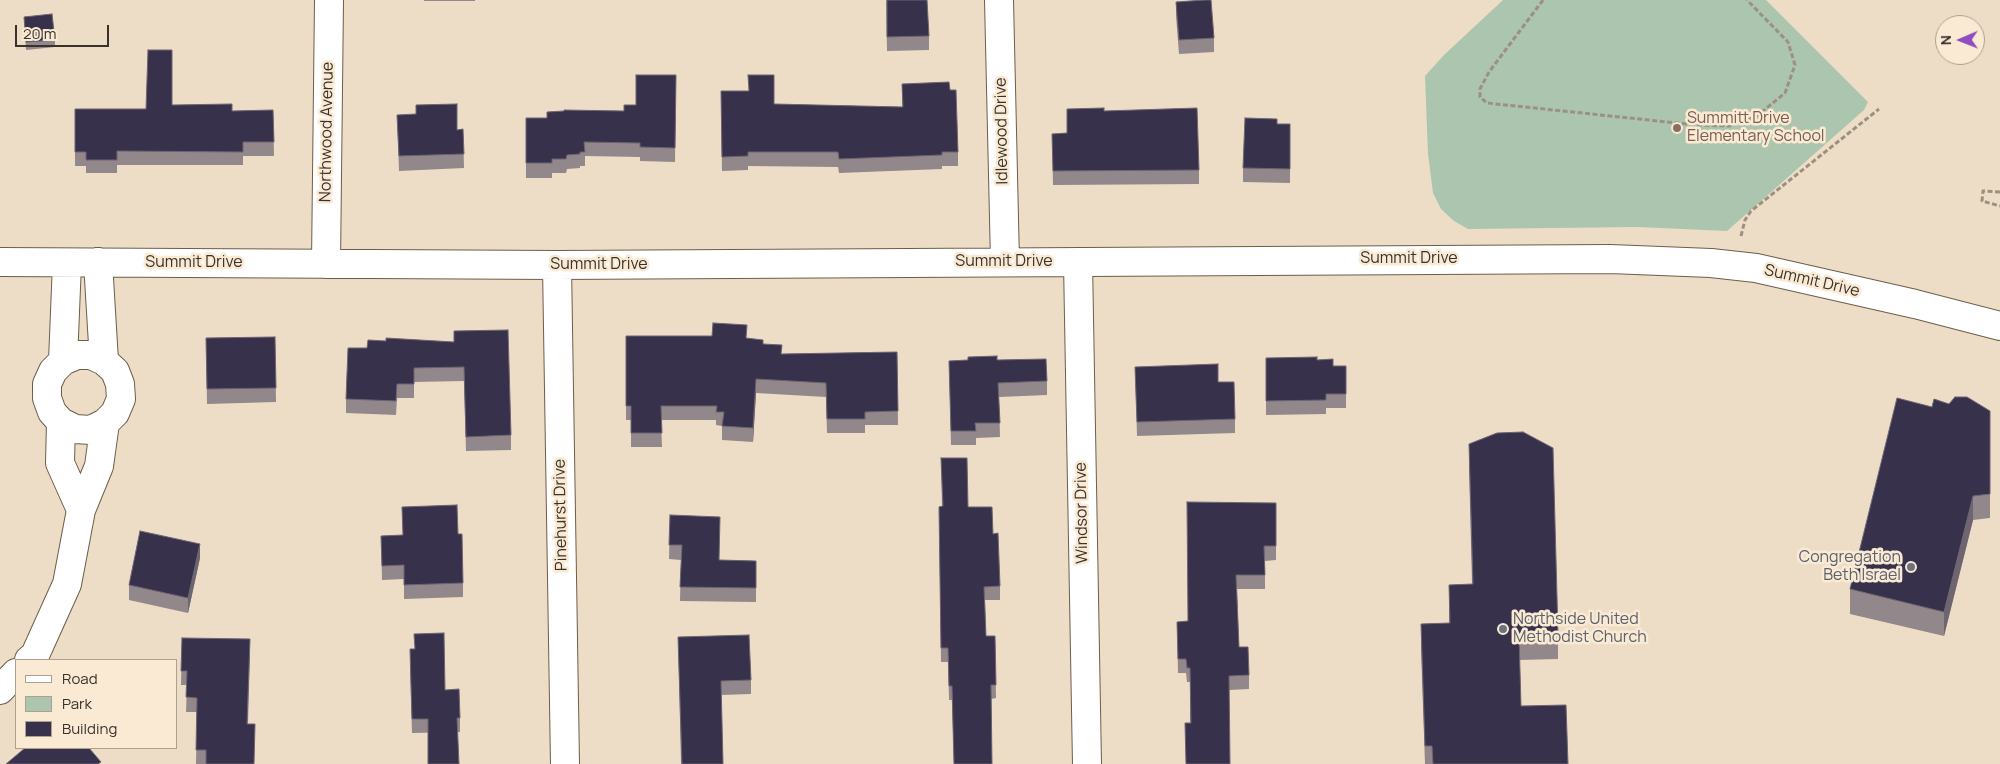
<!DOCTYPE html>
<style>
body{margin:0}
#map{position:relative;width:2000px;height:764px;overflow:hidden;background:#edddc7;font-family:Manrope,sans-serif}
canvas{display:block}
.legend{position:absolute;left:15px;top:659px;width:162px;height:90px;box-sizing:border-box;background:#faead4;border:1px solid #aca090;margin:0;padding:6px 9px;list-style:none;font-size:15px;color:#38322a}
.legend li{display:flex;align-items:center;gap:10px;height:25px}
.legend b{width:25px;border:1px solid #aca090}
.north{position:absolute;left:1935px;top:15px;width:50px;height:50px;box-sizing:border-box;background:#faead4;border:1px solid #aca090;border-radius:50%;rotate:269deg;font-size:14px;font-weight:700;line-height:20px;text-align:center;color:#38322a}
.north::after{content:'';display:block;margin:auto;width:18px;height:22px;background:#8f4dc2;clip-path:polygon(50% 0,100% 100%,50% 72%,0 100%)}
.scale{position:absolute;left:15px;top:25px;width:94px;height:22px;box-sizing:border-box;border:2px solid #38322a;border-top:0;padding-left:6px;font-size:15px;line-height:18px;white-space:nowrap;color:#38322a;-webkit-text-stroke:4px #faead4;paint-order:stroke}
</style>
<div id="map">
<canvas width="2000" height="764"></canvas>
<ul class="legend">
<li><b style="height:6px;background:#fff"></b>Road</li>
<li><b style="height:14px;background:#abc5ae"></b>Park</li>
<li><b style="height:14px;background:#37314c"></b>Building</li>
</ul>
<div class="north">N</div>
<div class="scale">20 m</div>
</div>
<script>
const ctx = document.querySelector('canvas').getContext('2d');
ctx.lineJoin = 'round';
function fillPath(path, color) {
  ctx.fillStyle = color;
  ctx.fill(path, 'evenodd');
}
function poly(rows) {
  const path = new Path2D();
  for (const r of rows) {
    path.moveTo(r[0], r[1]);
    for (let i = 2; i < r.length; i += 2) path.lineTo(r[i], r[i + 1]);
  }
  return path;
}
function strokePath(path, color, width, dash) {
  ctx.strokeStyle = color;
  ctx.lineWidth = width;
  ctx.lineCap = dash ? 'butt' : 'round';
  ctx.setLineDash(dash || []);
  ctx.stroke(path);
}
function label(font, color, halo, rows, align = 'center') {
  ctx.font = font + ' Manrope,sans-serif';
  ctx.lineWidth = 5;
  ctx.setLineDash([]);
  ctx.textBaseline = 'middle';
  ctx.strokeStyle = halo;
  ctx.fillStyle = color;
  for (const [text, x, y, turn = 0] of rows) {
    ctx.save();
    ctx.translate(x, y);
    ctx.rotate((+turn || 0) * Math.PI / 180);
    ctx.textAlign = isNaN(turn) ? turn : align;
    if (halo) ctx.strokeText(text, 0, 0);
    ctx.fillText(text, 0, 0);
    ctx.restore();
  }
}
const green = poly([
 [1503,0,1766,0,1868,102,1864,110,1727,231,1638,227,1468,229,1454,221,1441,209,1433,193,1428,154,1425,76,1444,55]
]);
const path = poly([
 [1543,0,1489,72,1480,89,1480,97,1487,103,1696,125,1729,126,1757,116,1785,93,1795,65,1788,42,1747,0],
 [2000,192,1983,191,1982,201,2000,206],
 [1741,236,1745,220,1751,211,1879,109]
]);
const minor = poly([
 [999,0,1005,262],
 [0,262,557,265,1610,259,1711,263,1756,268,1915,304,2000,326],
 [98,262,104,361],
 [1078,262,1087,764],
 [326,264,329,0],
 [557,265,565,764],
 [63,361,67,263],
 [61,422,60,463,81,510],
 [29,660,35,655,67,584,81,510,99,466,105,423,115,413,121,399,120,384,115,371,104,361,91,355,77,355,63,361,53,371,47,384,47,398,52,412,61,422,75,429,91,430,105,423],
 [0,690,16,673]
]);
const wall = poly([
 [424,0,475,0,475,1,424,1],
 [886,0,929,36,929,50,887,51],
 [1176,2,1214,38,1214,52,1179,54,1176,16],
 [24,17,55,40,55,47,26,50],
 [676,75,675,162,640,161,640,157,585,156,585,166,580,166,580,168,567,169,566,173,552,173,552,178,526,178,526,118,547,118,624,111,636,105],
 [902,84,950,90,958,152,958,166,942,166,942,169,839,173,838,167,748,166,748,170,722,171,721,91,774,104,902,107],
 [172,105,232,111,273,110,274,156,243,156,243,165,117,165,117,173,86,173,86,166,75,166,75,109,146,109],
 [1104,111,1199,170,1199,184,1053,185,1052,134,1067,133],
 [397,115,457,130,463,129,464,168,399,171],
 [1290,124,1290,183,1243,182,1243,168],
 [626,336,747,338,763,344,782,354,897,352,898,425,865,425,865,433,827,433,826,397,756,393,753,442,722,440,722,426,716,425,716,420,661,420,662,447,631,447,631,420,626,420],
 [275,337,276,402,207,404,206,338],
 [386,341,454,342,511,435,511,450,466,451,464,381,414,382,414,398,397,398,396,415,346,413,346,399],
 [1266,358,1317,360,1333,366,1346,366,1346,408,1326,408,1326,414,1266,415],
 [997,360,1047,381,1047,395,999,397,1000,437,976,438,976,445,951,445,949,361],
 [1135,367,1218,382,1235,419,1235,433,1137,436],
 [1949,404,1990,411,1990,518,1973,520,1944,636,1850,614,1850,589,1932,407],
 [1469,444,1558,634,1558,659,1519,660,1521,706,1568,764,1425,764,1421,649,1421,624,1449,623,1449,585,1472,584,1469,468],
 [941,458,968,507,993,534,1000,586,1000,600,985,600,986,636,995,636,996,698,991,699,992,764,954,764,952,700,949,700,948,662,941,662,939,507,942,506],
 [1276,503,1276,560,1265,561,1265,589,1237,589,1239,647,1249,675,1249,689,1229,690,1190,723,1190,682,1187,682,1186,673,1178,673,1177,622,1188,621],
 [402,507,458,534,463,583,463,597,404,599,404,579,382,580,381,536,403,535],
 [670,515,720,560,756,561,756,602,680,601,681,560,669,559],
 [200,558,188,613,129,600,129,585],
 [678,637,751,680,751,694,721,695,723,764,681,764],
 [182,638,250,653,248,724,206,764,196,764,197,712,186,712,187,685,181,685],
 [410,663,445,690,460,718,460,732,412,733]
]);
const shadedWall = poly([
 [756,379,756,393,753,442,753,428],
 [1973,496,1973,520,1944,636,1944,612],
 [200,544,200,558,188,613,188,598]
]);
const building = poly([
 [887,0,927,0,929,36,887,37,887,0],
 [1204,0,1211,0,1214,38,1179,40,1176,2,1204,0],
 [52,14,55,40,26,42,24,17,52,14],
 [148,50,172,50,172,105,232,104,232,111,273,110,274,142,243,142,243,152,117,151,117,160,86,160,86,152,75,152,75,109,146,109,148,50],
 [636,75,676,75,675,148,640,147,640,143,584,142,585,152,580,152,580,154,567,155,566,159,552,159,552,163,526,163,526,118,547,118,547,112,564,111,564,110,624,111,624,105,636,105,636,75],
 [748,75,774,75,774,104,903,107,902,84,949,82,950,90,956,90,958,152,942,152,942,155,839,159,838,152,748,152,748,156,722,157,721,91,749,91,748,75],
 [457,104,457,130,463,129,464,154,399,156,397,115,416,114,416,105,457,104],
 [1104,108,1104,111,1197,108,1199,170,1053,171,1052,134,1067,133,1067,109,1104,108],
 [1245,118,1277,119,1277,124,1290,124,1290,169,1243,168,1245,118],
 [713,323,747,325,746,338,763,340,763,344,782,345,781,354,897,352,898,411,865,412,865,419,827,419,826,383,756,379,753,428,722,426,724,412,716,412,717,406,661,406,662,433,631,433,631,406,626,406,626,336,712,336,713,323],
 [508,330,511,435,466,437,464,367,414,368,414,384,397,384,396,401,346,399,348,348,367,348,368,340,386,341,386,338,454,342,454,331,508,330],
 [275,337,276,388,207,389,206,338,275,337],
 [997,356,997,360,1046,359,1047,381,998,383,1000,423,975,423,976,431,951,431,949,361,968,360,968,357,997,356],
 [1317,357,1317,360,1333,359,1333,366,1346,366,1346,394,1326,394,1326,400,1266,401,1266,358,1317,357],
 [1218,364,1218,382,1234,382,1235,419,1137,422,1135,367,1218,364],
 [1955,397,1967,397,1990,411,1990,494,1973,496,1944,612,1850,589,1897,398,1932,407,1934,399,1949,404,1955,397],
 [1523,432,1553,448,1558,634,1519,635,1521,706,1566,705,1568,764,1433,764,1432,746,1425,746,1421,624,1450,623,1449,585,1473,584,1469,444,1497,433,1523,432],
 [941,458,967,458,968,507,992,507,993,534,998,533,1000,586,984,587,986,636,995,636,996,685,991,685,992,764,954,764,952,686,949,686,948,648,941,648,939,507,943,506,941,458],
 [1187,502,1276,503,1276,546,1264,546,1265,575,1236,575,1239,647,1248,647,1249,675,1229,676,1230,764,1186,764,1185,723,1191,723,1190,668,1187,668,1186,659,1178,659,1177,622,1188,621,1187,502],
 [457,505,458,534,462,534,463,583,404,585,404,565,382,566,381,536,403,535,402,507,457,505],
 [670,515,720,517,719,560,756,561,756,588,680,587,682,545,669,545,670,515],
 [140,531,200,544,188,598,129,585,140,531],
 [444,633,445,690,459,689,460,718,457,718,459,764,428,764,428,719,412,719,410,649,415,649,414,634,444,633],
 [749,635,751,680,721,681,723,764,682,764,678,637,749,635],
 [182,638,250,639,247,724,255,724,254,764,206,764,206,750,196,750,197,698,186,697,187,671,181,671,182,638],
 [25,748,89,748,101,762,98,764,6,764,25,748]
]);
const markers = [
 [1677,128,5,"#8d6e63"],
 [1911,567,5,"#6b7280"],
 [1503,629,5,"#6b7280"]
];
const educationNames = [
 ["Summitt Drive",1687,119],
 ["Elementary School",1687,137]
];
const streetNames = [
 ["Idlewood Drive",1002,131,-91],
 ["Northwood Avenue",327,132,-89],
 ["Summit Drive",1409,259],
 ["Summit Drive",1004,262],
 ["Summit Drive",194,263],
 ["Summit Drive",599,265],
 ["Summit Drive",1812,281,13],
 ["Windsor Drive",1082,513,-91],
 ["Pinehurst Drive",561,515,-91]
];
const worshipNames = [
 ["Congregation",1901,558],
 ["Beth Israel",1901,576],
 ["Northside United",1513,620,"left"],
 ["Methodist Church",1513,638,"left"]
];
fillPath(green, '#abc5ae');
strokePath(minor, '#6c5e4b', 30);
strokePath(path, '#9c9181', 3, [5, 2.5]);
strokePath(minor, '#fff', 28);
fillPath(wall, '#92878a');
fillPath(shadedWall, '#6e6571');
fillPath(building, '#37314c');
strokePath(building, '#6e6571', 1);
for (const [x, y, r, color] of markers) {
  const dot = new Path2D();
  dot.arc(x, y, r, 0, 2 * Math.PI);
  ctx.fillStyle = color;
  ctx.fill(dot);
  strokePath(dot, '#faead4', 2);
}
label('16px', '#785e54', '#faead4', educationNames, 'left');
label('16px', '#38322a', '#faead4', streetNames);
label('16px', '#5b616d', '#faead4', worshipNames, 'right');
</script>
